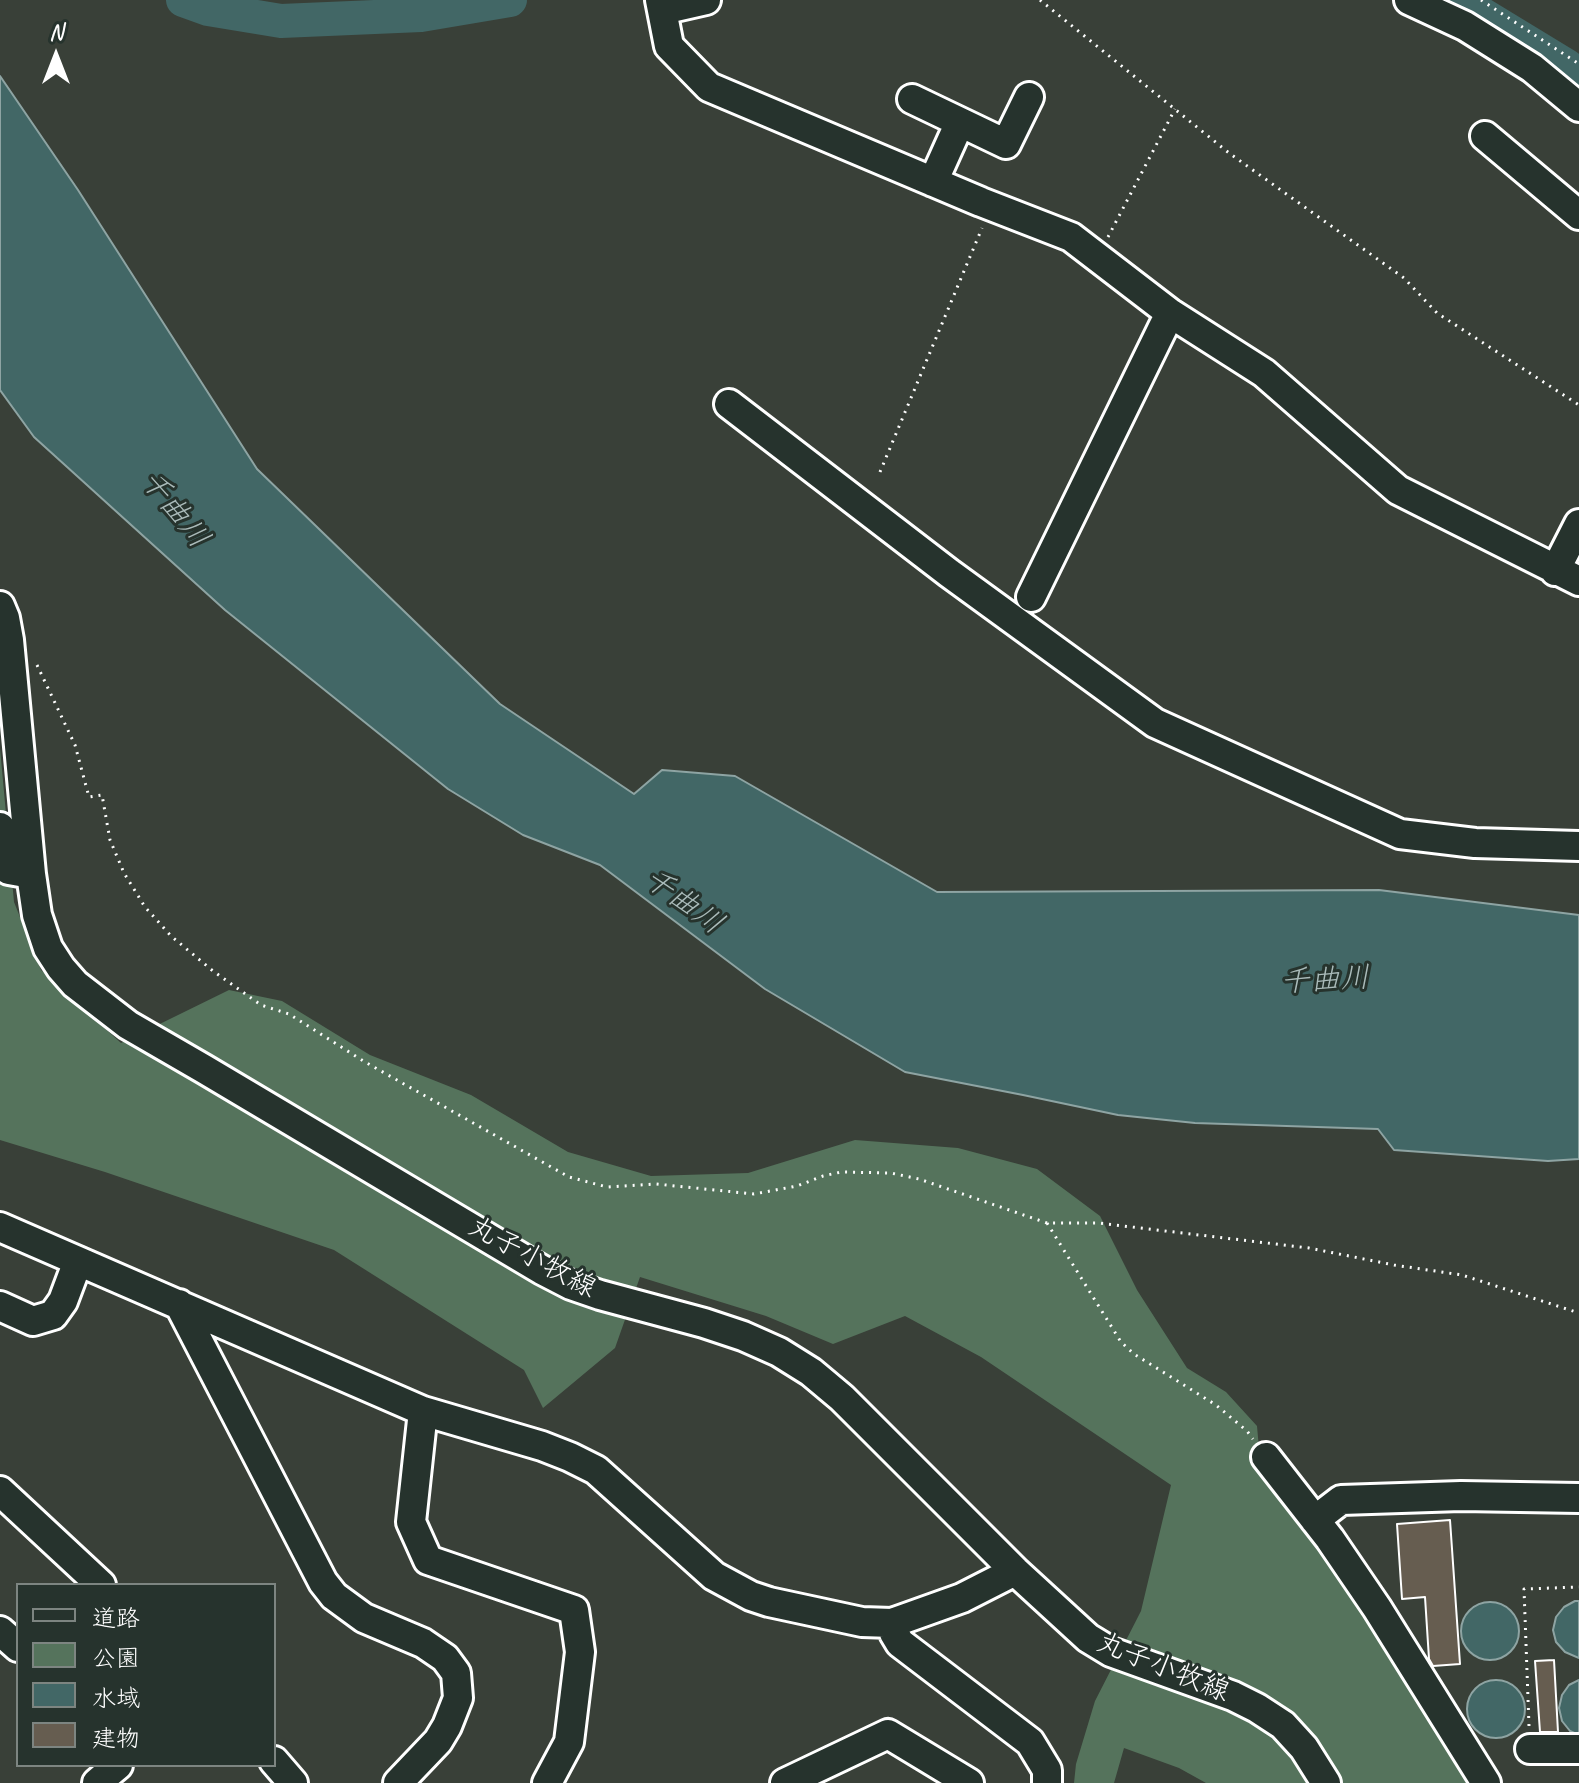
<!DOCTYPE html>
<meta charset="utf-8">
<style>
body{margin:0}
#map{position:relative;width:1579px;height:1783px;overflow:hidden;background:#394038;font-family:Caveat,"Klee One",sans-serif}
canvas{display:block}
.legend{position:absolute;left:16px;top:1583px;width:260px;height:184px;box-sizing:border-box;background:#26332d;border:2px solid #7d8581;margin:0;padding:10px 14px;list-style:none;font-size:24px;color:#fff}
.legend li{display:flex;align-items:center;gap:16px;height:40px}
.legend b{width:40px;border:2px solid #7d8581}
.north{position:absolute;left:16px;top:16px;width:80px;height:80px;-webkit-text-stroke:6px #26332d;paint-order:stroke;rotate:0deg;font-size:22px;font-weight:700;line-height:32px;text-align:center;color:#fff}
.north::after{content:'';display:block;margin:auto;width:28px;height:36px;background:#fff;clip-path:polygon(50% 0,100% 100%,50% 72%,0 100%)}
</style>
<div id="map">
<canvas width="1579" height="1783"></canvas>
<ul class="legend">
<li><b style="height:10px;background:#26332d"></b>道路</li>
<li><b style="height:22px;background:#55735c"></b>公園</li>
<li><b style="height:22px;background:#426766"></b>水域</li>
<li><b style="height:22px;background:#665d50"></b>建物</li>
</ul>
<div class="north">N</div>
</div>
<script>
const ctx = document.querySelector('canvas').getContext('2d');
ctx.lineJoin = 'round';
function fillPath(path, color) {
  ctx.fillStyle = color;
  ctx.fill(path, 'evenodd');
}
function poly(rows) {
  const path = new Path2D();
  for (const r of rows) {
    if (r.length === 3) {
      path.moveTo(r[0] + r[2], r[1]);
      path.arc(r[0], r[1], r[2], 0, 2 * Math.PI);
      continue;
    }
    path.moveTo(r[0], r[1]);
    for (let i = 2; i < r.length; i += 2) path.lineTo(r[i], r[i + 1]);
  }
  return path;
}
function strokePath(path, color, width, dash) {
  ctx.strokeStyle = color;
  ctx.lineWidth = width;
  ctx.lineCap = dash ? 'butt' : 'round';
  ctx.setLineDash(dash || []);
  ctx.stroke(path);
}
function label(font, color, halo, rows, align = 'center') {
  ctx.font = font + ' Caveat,"Klee One",sans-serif';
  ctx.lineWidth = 6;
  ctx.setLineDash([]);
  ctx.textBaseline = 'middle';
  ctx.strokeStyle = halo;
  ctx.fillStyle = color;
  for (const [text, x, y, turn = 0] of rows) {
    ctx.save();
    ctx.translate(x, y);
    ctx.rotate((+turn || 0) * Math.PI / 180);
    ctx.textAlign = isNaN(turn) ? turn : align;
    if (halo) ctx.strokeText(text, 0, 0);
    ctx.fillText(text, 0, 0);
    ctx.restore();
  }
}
const green = poly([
 [0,748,14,902,41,970,121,1043,229,990,282,1001,370,1055,471,1095,568,1152,651,1176,748,1173,855,1140,958,1148,1037,1169,1100,1216,1137,1290,1187,1368,1226,1392,1257,1426,1260,1460,1321,1544,1475,1783,1206,1783,1179,1768,1124,1748,1114,1783,1074,1783,1076,1764,1095,1701,1141,1611,1171,1485,981,1357,905,1316,833,1344,766,1316,640,1277,615,1348,543,1408,524,1370,334,1250,105,1172,0,1140]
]);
const water = poly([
 [0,76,78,190,257,469,500,704,634,794,662,770,735,776,937,892,1379,890,1579,915,1579,1159,1548,1161,1394,1150,1378,1129,1195,1123,1118,1115,1023,1095,905,1072,765,989,600,865,523,835,448,789,225,610,34,437,0,390,0,76],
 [1575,1601,1579,1601,1579,1658,1565,1652,1556,1642,1553,1630,1556,1617,1564,1607,1575,1601],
 [1490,1631,29],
 [1579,1680,1579,1735,1570,1731,1562,1721,1559,1708,1562,1695,1569,1685,1579,1680],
 [1496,1709,29]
]);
const river = poly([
 [183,0,208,9,281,21,421,15,510,0],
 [1454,0,1475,10,1567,66,1579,77]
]);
const building = poly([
 [1450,1520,1460,1664,1433,1666,1429,1659,1425,1597,1402,1599,1397,1524,1450,1520],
 [1554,1660,1558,1732,1540,1732,1535,1661,1554,1660]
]);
const path = poly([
 [1040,0,1229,153,1404,278,1437,313,1579,405],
 [1481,0,1579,64],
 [1108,237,1175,109],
 [880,472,982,228],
 [37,665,75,745,89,797,102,795,110,840,124,873,145,907,171,936,213,971,261,1005,289,1014,365,1062,569,1177,607,1187,656,1184,754,1194,797,1186,823,1176,841,1172,891,1173,919,1179,1047,1223,1098,1223,1309,1248,1394,1265,1462,1275,1579,1313],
 [1047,1223,1121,1342,1134,1354,1216,1405,1247,1431,1253,1439],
 [1529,1726,1524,1589,1579,1587]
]);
const minor = poly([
 [660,0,669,46,709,87,981,202,1071,237,1170,313,1264,373,1398,490,1579,581],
 [1409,0,1465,26,1532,68,1579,107],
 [662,10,706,0],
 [912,99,1006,144,1029,97],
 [1485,136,1579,215],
 [933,182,960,122],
 [729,404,949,573,1155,723,1400,834,1475,843,1579,846],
 [1555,571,1579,524],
 [1031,597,1170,313],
 [0,606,5,618,9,640,31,874,37,915,48,948,61,968,75,984,128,1025,204,1069,542,1270,571,1285,600,1295,704,1323,743,1336,779,1352,811,1372,842,1398,1015,1571,1088,1638,1111,1652,1233,1696,1257,1708,1283,1725,1304,1748,1326,1783],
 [0,827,9,870,31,874],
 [0,1227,423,1411,542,1446,570,1457,596,1470,714,1576,751,1596,769,1602,862,1622,892,1623,962,1598,1015,1571],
 [179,1304,323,1582,334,1596,364,1618,423,1643,445,1658,456,1673,458,1698,447,1726,438,1741,398,1783],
 [0,1306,33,1321,53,1315,63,1301,78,1261],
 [423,1411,411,1522,428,1560,574,1610,580,1652,569,1742,547,1783],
 [1266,1457,1330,1539,1377,1608,1486,1783],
 [0,1491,101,1585],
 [1315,1520,1341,1500,1461,1496,1579,1498],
 [892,1623,894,1633,900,1643,1030,1742,1047,1770,1047,1783],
 [0,1631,18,1647],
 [1530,1749,1579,1749],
 [274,1761,293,1783],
 [97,1783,118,1765],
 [785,1783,888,1734,969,1783]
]);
const streetNames = [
 ["丸子小牧線",532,1258,28],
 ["丸子小牧線",1163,1668,22]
];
const waterNames = [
 ["千曲川",174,510,51],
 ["千曲川",683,902,36],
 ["千曲川",1325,981,-3]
];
fillPath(green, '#55735c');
fillPath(water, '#426766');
strokePath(water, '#8ea4a3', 2);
strokePath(river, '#426766', 34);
fillPath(building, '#665d50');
strokePath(building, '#fff', 2);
strokePath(minor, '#fff', 34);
strokePath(path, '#fff', 3, [2, 6]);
strokePath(minor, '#26332d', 28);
label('28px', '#fff', '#26332d', streetNames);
label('italic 30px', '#aabbba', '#26332d', waterNames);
</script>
